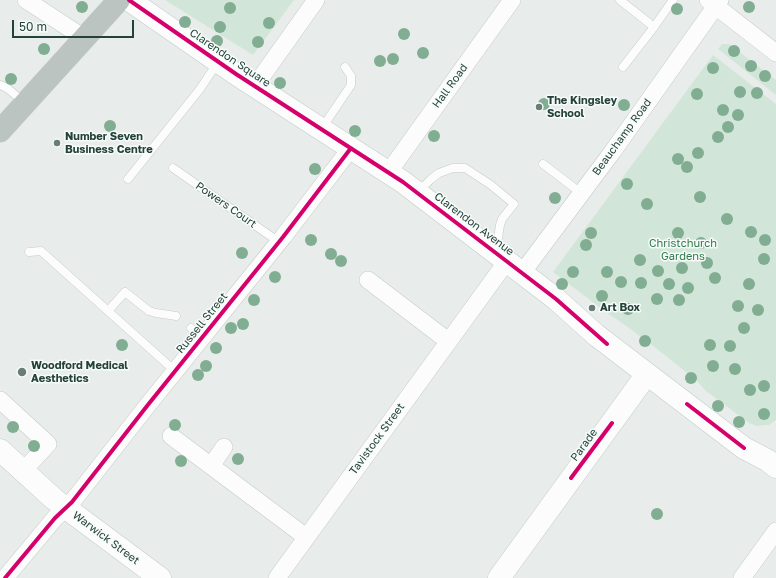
<!DOCTYPE html>
<style>
body{margin:0}
#map{position:relative;width:776px;height:578px;overflow:hidden;background:#e8edeb;font-family:"Golos Text",sans-serif}
canvas{display:block}
.scale{position:absolute;left:12px;top:20px;width:122px;height:18px;box-sizing:border-box;border:2px solid #24423a;border-top:0;padding-left:5px;font-size:12px;line-height:14px;white-space:nowrap;color:#24423a;-webkit-text-stroke:3px #f7fbf9;paint-order:stroke}
</style>
<div id="map">
<canvas width="776" height="578"></canvas>
<div class="scale">50 m</div>
</div>
<script>
const ctx = document.querySelector('canvas').getContext('2d');
ctx.lineJoin = 'round';
function fillPath(path, color) {
  ctx.fillStyle = color;
  ctx.fill(path, 'evenodd');
}
function poly(rows) {
  const path = new Path2D();
  for (const r of rows) {
    path.moveTo(r[0], r[1]);
    for (let i = 2; i < r.length; i += 2) path.lineTo(r[i], r[i + 1]);
  }
  return path;
}
function strokePath(path, color, width, dash) {
  ctx.strokeStyle = color;
  ctx.lineWidth = width;
  ctx.lineCap = dash ? 'butt' : 'round';
  ctx.setLineDash(dash || []);
  ctx.stroke(path);
}
function label(font, color, halo, rows, align = 'center') {
  ctx.font = font + ' "Golos Text",sans-serif';
  ctx.lineWidth = 3;
  ctx.setLineDash([]);
  ctx.textBaseline = 'middle';
  ctx.strokeStyle = halo;
  ctx.fillStyle = color;
  for (const [text, x, y, turn = 0] of rows) {
    ctx.save();
    ctx.translate(x, y);
    ctx.rotate((+turn || 0) * Math.PI / 180);
    ctx.textAlign = isNaN(turn) ? turn : align;
    if (halo) ctx.strokeText(text, 0, 0);
    ctx.fillText(text, 0, 0);
    ctx.restore();
  }
}
const green = poly([
 [165,0,294,0,253,55],
 [722,44,729,44,776,80,776,95,718,49],
 [713,55,776,104,776,420,769,425,765,425,757,426,749,423,706,391,697,381,693,378,692,379,690,378,691,376,647,341,645,343,644,341,645,340,625,325,610,315,553,272]
]);
const lane = poly([
 [620,0,654,27,673,0],
 [623,67,654,27],
 [0,85,7,88,25,103],
 [322,128,351,85,351,76,345,67],
 [543,164,581,193],
 [173,168,279,242],
 [128,179,200,89,218,62],
 [418,192,431,179,439,173,453,168,465,168,491,185,514,204,502,219,500,225,496,251],
 [29,252,41,251,175,371],
 [108,311,125,292,149,311,156,313,176,316],
 [191,328,203,337]
]);
const street = poly([
 [26,0,84,38],
 [708,0,776,53],
 [255,86,316,0],
 [388,173,512,0],
 [522,273,613,151,720,0],
 [368,280,448,341],
 [0,400,48,444,23,471],
 [171,436,306,537],
 [211,466,224,447],
 [5,578,55,518,72,502,147,406,283,237,351,148],
 [277,578,507,261],
 [742,578,776,531]
]);
const secondary = poly([
 [129,0,236,74,403,182,556,299,596,335,617,351,744,448,767,460,776,467],
 [0,450,54,499,160,578],
 [499,578,647,374]
]);
const highway = poly([
 [0,131,119,0]
]);
const cycleway = poly([
 [129,0,236,74,403,182,556,299,607,344],
 [687,404,744,448],
 [571,478,612,423],
 [5,578,55,518,72,502,147,406,283,237,351,148]
]);
const trees = [
 [82,7],
 [749,7],
 [230,8],
 [677,9],
 [185,22],
 [269,23],
 [220,27],
 [404,34],
 [217,41],
 [258,42],
 [44,49],
 [734,51],
 [423,53],
 [393,59],
 [380,61],
 [751,66],
 [713,68],
 [765,76],
 [11,79],
 [280,83],
 [740,92],
 [757,93],
 [697,94],
 [544,104],
 [624,105],
 [723,110],
 [738,115],
 [110,126],
 [728,127],
 [355,131],
 [434,136],
 [718,137],
 [698,153],
 [678,159],
 [687,167],
 [315,169],
 [627,184],
 [700,197],
 [555,198],
 [647,204],
 [727,219],
 [751,232],
 [591,233],
 [678,233],
 [311,240],
 [765,240],
 [701,243],
 [586,245],
 [242,253],
 [331,254],
 [764,259],
 [640,260],
 [341,261],
 [707,263],
 [682,268],
 [658,271],
 [573,272],
 [607,272],
 [275,277],
 [715,278],
 [621,282],
 [641,283],
 [562,284],
 [669,284],
 [749,284],
 [688,288],
 [602,296],
 [657,299],
 [254,300],
 [679,300],
 [738,306],
 [628,309],
 [758,310],
 [243,324],
 [231,328],
 [744,328],
 [645,341],
 [122,345],
 [710,345],
 [730,346],
 [216,348],
 [206,366],
 [713,366],
 [735,369],
 [198,375],
 [691,378],
 [764,386],
 [750,390],
 [718,406],
 [764,414],
 [739,422],
 [175,425],
 [13,427],
 [34,446],
 [238,459],
 [181,461],
 [657,514]
];
const markers = [
 [539,107,4,"#697e78"],
 [57,143,4,"#697e78"],
 [592,308,4,"#697e78"],
 [22,372,5,"#697e78"]
];
const streetNames = [
 ["Clarendon Square",230,58,34],
 ["Hall Road",450,86,-54],
 ["Beauchamp Road",622,137,-54],
 ["Powers Court",226,205,35],
 ["Clarendon Avenue",474,224,37],
 ["Russell Street",202,323,-51],
 ["Tavistock Street",377,439,-54],
 ["Parade",584,445,-54],
 ["Warwick Street",106,538,37]
];
const poiNames = [
 ["The Kingsley",547,101],
 ["School",547,114],
 ["Number Seven",65,137],
 ["Business Centre",65,150],
 ["Art Box",600,308],
 ["Woodford Medical",31,366],
 ["Aesthetics",31,379]
];
const parkNames = [
 ["Christchurch",683,244],
 ["Gardens",683,257]
];
fillPath(green, '#d1e6d8');
strokePath(lane, '#c5cac8', 9);
strokePath(street, '#c5cac8', 18);
strokePath(secondary, '#c3cbc8', 23);
strokePath(highway, '#c3ccc9', 23);
strokePath(lane, '#fcfcfc', 8);
strokePath(street, '#fcfcfc', 17);
strokePath(secondary, '#fcfcfc', 22);
strokePath(highway, '#bcc4c2', 22);
strokePath(cycleway, '#d6006c', 4);
ctx.fillStyle = '#81ae93';
for (const [x, y] of trees) {
  ctx.beginPath();
  ctx.arc(x, y, 6, 0, 2 * Math.PI);
  ctx.fill();
}
for (const [x, y, r, color] of markers) {
  const dot = new Path2D();
  dot.arc(x, y, r, 0, 2 * Math.PI);
  ctx.fillStyle = color;
  ctx.fill(dot);
  strokePath(dot, '#f7fbf9', 1.5);
}
label('11px', '#24423a', '#f7fbf9', streetNames);
label('bold 11px', '#24423a', '#f7fbf9', poiNames, 'left');
label('11px', '#2d7a4b', '#f7fbf9', parkNames);
</script>
